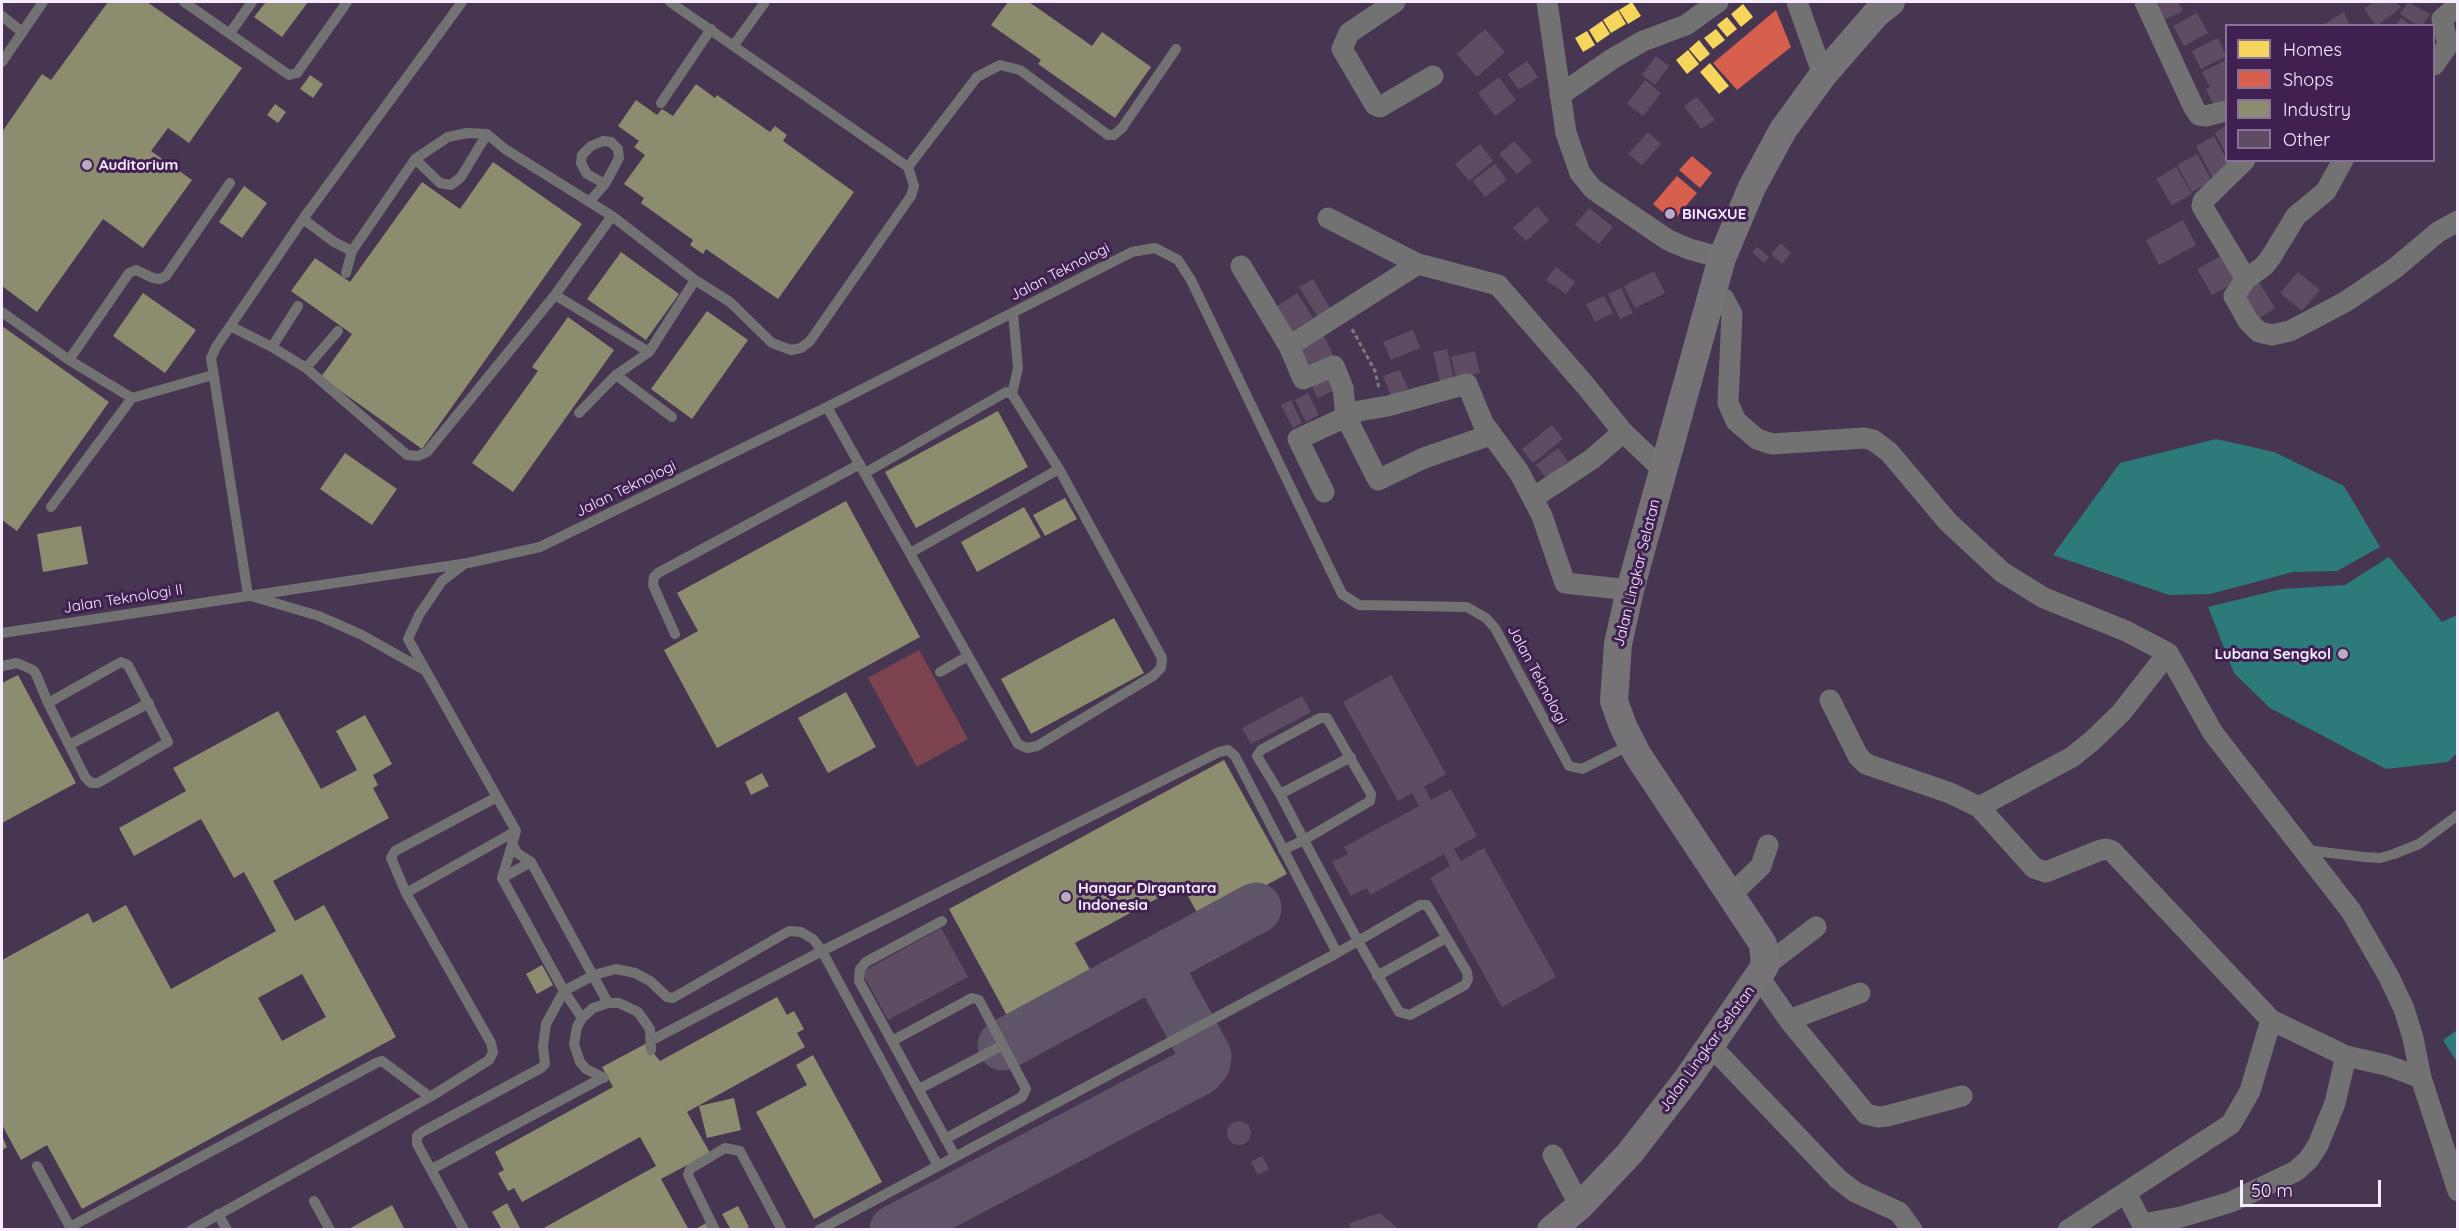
<!DOCTYPE html>
<style>
body{margin:0}
#map{position:relative;width:2459px;height:1231px;overflow:hidden;background:#473651;font-family:Quicksand,sans-serif}
canvas{display:block}
.frame{position:absolute;inset:0;border:3px solid #f7ecff;pointer-events:none}
.legend{position:absolute;left:2225px;top:24px;width:210px;height:138px;box-sizing:border-box;background:#3f2051;border:2px solid #897297;margin:0;padding:8px 10px;list-style:none;font-size:18px;color:#f7ecff}
.legend li{display:flex;align-items:center;gap:12px;height:30px}
.legend b{width:30px;border:2px solid #897297}
.scale{position:absolute;left:2240px;top:1180px;width:141px;height:27px;box-sizing:border-box;border:3px solid #f7ecff;border-top:0;padding-left:8px;font-size:18px;line-height:21px;white-space:nowrap;color:#f7ecff;-webkit-text-stroke:4px #3f2051;paint-order:stroke}
</style>
<div id="map">
<canvas width="2459" height="1231"></canvas>
<div class="frame"></div>
<ul class="legend">
<li><b style="height:16px;background:#f6d55c"></b>Homes</li>
<li><b style="height:16px;background:#d6604d"></b>Shops</li>
<li><b style="height:16px;background:#8c8c6e"></b>Industry</li>
<li><b style="height:16px;background:#5e4d62"></b>Other</li>
</ul>
<div class="scale">50 m</div>
</div>
<script>
const ctx = document.querySelector('canvas').getContext('2d');
ctx.lineJoin = 'round';
function fillPath(path, color) {
  ctx.fillStyle = color;
  ctx.fill(path, 'evenodd');
}
function poly(rows) {
  const path = new Path2D();
  for (const r of rows) {
    if (r.length === 3) {
      path.moveTo(r[0] + r[2], r[1]);
      path.arc(r[0], r[1], r[2], 0, 2 * Math.PI);
      continue;
    }
    path.moveTo(r[0], r[1]);
    for (let i = 2; i < r.length; i += 2) path.lineTo(r[i], r[i + 1]);
  }
  return path;
}
function strokePath(path, color, width, dash) {
  ctx.strokeStyle = color;
  ctx.lineWidth = width;
  ctx.lineCap = dash ? 'butt' : 'round';
  ctx.setLineDash(dash || []);
  ctx.stroke(path);
}
function label(font, color, halo, rows, align = 'center') {
  ctx.font = font + ' Quicksand,sans-serif';
  ctx.lineWidth = 6;
  ctx.setLineDash([]);
  ctx.textBaseline = 'middle';
  ctx.strokeStyle = halo;
  ctx.fillStyle = color;
  for (const [text, x, y, turn = 0] of rows) {
    ctx.save();
    ctx.translate(x, y);
    ctx.rotate((+turn || 0) * Math.PI / 180);
    ctx.textAlign = isNaN(turn) ? turn : align;
    if (halo) ctx.strokeText(text, 0, 0);
    ctx.fillText(text, 0, 0);
    ctx.restore();
  }
}
const green = poly([
 [919,650,968,739,917,767,868,678]
]);
const water = poly([
 [2216,439,2274,452,2344,486,2380,547,2337,571,2293,572,2210,594,2169,595,2053,555,2120,463],
 [2389,557,2442,622,2457,615,2457,753,2448,762,2386,769,2270,708,2234,673,2208,607,2282,589,2345,585],
 [2457,1030,2457,1062,2443,1040]
]);
const homes = poly([
 [1632,2,1641,16,1628,24,1619,10],
 [1743,4,1753,17,1741,27,1731,14],
 [1618,10,1626,24,1611,33,1603,20],
 [1727,17,1737,29,1727,37,1717,25],
 [1602,21,1610,34,1597,43,1589,30],
 [1716,29,1725,40,1713,49,1704,38],
 [1587,31,1595,45,1583,52,1575,38],
 [1699,40,1710,54,1700,62,1689,49],
 [1688,50,1699,64,1687,74,1676,60],
 [1710,63,1729,86,1719,94,1700,72]
]);
const shops = poly([
 [1776,10,1791,47,1737,90,1713,63],
 [1692,156,1712,173,1700,188,1679,170],
 [1677,176,1697,193,1673,221,1653,204]
]);
const industry = poly([
 [108,2,147,2,242,68,189,143,168,128,151,151,192,180,143,248,103,219,37,312,2,286,2,132,42,74,51,80],
 [266,2,308,2,282,37,254,17],
 [1008,2,1029,2,1092,46,1102,32,1151,67,1115,118,1038,64,1041,60,991,25],
 [310,75,323,84,313,98,300,89],
 [696,84,715,98,717,95,770,132,775,126,787,135,783,141,854,192,778,299,706,249,703,254,690,245,693,240,641,203,644,198,624,184,645,155,634,147,639,141,618,126,636,100,657,115,662,109,673,116],
 [275,104,286,112,278,123,267,115],
 [493,162,582,224,422,449,321,377,352,334,291,291,315,258,350,282,422,182,460,209],
 [244,186,267,203,242,238,219,222],
 [621,252,679,294,646,340,587,299],
 [143,293,196,330,165,373,113,336],
 [707,311,748,340,692,419,651,389],
 [568,317,614,350,513,492,472,463,538,371,532,367],
 [2,326,109,402,17,531,2,520],
 [998,411,1028,467,916,528,885,472],
 [345,453,397,489,372,525,320,489],
 [1065,498,1077,519,1045,536,1033,515],
 [846,501,920,637,717,748,664,650,698,631,677,593],
 [1024,507,1041,537,977,572,961,542],
 [81,526,88,564,43,572,37,534],
 [1114,618,1144,673,1031,734,1001,679],
 [18,675,76,783,2,823,2,683],
 [846,692,876,747,828,773,798,718],
 [278,711,321,789,357,770,336,731,365,715,392,764,373,775,378,785,373,788,389,818,273,881,295,921,324,905,396,1037,82,1209,47,1145,21,1160,2,1125,2,960,88,913,93,923,126,905,171,989,276,931,244,872,234,878,201,819,134,856,119,828,186,791,173,768],
 [302,974,326,1017,282,1041,258,998],
 [1224,760,1287,874,1201,920,1182,885,1075,943,1093,975,1010,1021,949,909],
 [762,773,769,786,751,795,745,782],
 [542,965,553,985,537,994,526,974],
 [777,997,787,1015,794,1011,804,1029,797,1033,805,1047,687,1112,710,1153,661,1179,689,1230,540,1230,656,1166,640,1137,522,1202,514,1188,508,1191,498,1173,504,1170,495,1152,613,1087,602,1067,649,1042,651,1050,660,1061],
 [813,1055,882,1182,814,1219,756,1112,807,1085,796,1065],
 [734,1098,741,1130,707,1138,699,1106],
 [2,1136,7,1147,2,1150],
 [507,1203,521,1230,502,1230,492,1212],
 [392,1205,405,1230,347,1230],
 [738,1206,749,1227,744,1230,731,1230,722,1214],
 [706,1223,709,1230,694,1230]
]);
const taxiway = poly([
 [1003,1045,1256,908],
 [895,1230,1199,1070,1205,1063,1206,1056,1155,963]
]);
const building = poly([
 [2154,2,2178,2,2183,11,2160,22],
 [2373,2,2396,2,2401,7,2377,26,2364,9],
 [2408,2,2430,14,2422,26,2418,26,2400,14],
 [2344,12,2350,26,2321,26],
 [2197,13,2208,33,2184,46,2173,26],
 [2401,18,2412,26,2395,26],
 [1485,29,1505,52,1477,77,1457,54],
 [2218,38,2226,56,2201,69,2192,51],
 [1656,56,1669,66,1655,85,1642,75],
 [2226,60,2226,99,2214,105,2206,89,2210,87,2202,72],
 [1527,61,1538,77,1519,90,1508,74],
 [1499,77,1516,100,1495,116,1478,93],
 [1645,80,1661,93,1643,116,1627,104],
 [1697,97,1715,120,1701,129,1684,106],
 [2226,126,2226,154,2215,133],
 [1648,132,1661,144,1642,165,1628,154],
 [2214,136,2231,168,2213,178,2196,146],
 [1514,141,1532,161,1517,174,1499,154],
 [1480,144,1493,161,1469,181,1455,164],
 [2197,154,2212,181,2192,192,2177,165],
 [1495,164,1507,180,1485,197,1473,181],
 [2176,167,2192,194,2172,205,2156,179],
 [1537,206,1549,220,1526,241,1513,228],
 [1589,208,1613,227,1599,244,1575,225],
 [2183,220,2196,245,2159,265,2146,240],
 [1781,243,1791,253,1782,264,1771,254],
 [1757,247,1769,257,1764,263,1752,252],
 [2224,254,2239,280,2212,295,2197,269],
 [1556,267,1575,282,1566,294,1546,280],
 [1654,271,1665,293,1635,308,1624,286],
 [2298,272,2320,290,2302,311,2280,293],
 [1313,279,1330,308,1317,316,1299,287],
 [2259,282,2275,308,2254,322,2238,295],
 [1621,288,1633,313,1620,319,1608,294],
 [1297,293,1313,318,1289,333,1274,308],
 [1604,296,1613,313,1595,322,1586,304],
 [1413,330,1420,348,1391,360,1383,342],
 [1324,336,1336,361,1313,373,1300,349],
 [1447,349,1454,379,1440,382,1433,352],
 [1475,351,1480,373,1456,378,1451,357],
 [1333,370,1341,388,1317,398,1310,380],
 [1400,370,1408,389,1391,396,1383,376],
 [1308,393,1319,415,1306,422,1295,400],
 [1291,400,1302,423,1293,428,1281,405],
 [1552,425,1563,439,1533,463,1522,449],
 [1558,448,1568,461,1546,478,1536,465],
 [1391,675,1446,774,1424,787,1431,800,1451,789,1477,836,1454,849,1461,861,1484,848,1556,977,1502,1007,1430,878,1450,866,1444,854,1370,895,1367,888,1351,896,1332,862,1348,854,1344,847,1419,806,1412,793,1398,801,1343,702],
 [1302,696,1311,712,1251,744,1242,728],
 [941,928,968,977,888,1020,862,972],
 [1239,1133,12],
 [1262,1156,1269,1169,1258,1175,1251,1162],
 [1380,1213,1400,1230,1349,1230,1350,1223]
]);
const path = poly([
 [1352,329,1375,371,1379,388]
]);
const lane = poly([
 [184,2,289,75,297,73,347,2],
 [670,2,908,167],
 [2,16,22,32],
 [230,33,252,2],
 [734,45,765,2],
 [2,62,43,2],
 [661,103,711,29],
 [603,141,611,142,618,149,619,158,605,184,587,174,581,163,582,155,591,146,603,141],
 [415,159,440,183,451,185,461,177,487,134],
 [589,202,605,184],
 [303,219,334,242,352,251],
 [346,273,352,251,415,159,448,137,467,133,487,134,505,149,612,216,695,280,730,302,772,343,791,350,801,348,810,341,911,196,914,186,908,167,977,77,1000,65,1020,70,1108,135,1114,135,1122,128,1176,49],
 [555,295,649,352,695,280],
 [2,312,69,360,132,398],
 [230,326,272,347,306,368,407,455,418,456,427,452,555,295,612,216],
 [272,347,298,306],
 [69,360,129,273,136,270,153,278,160,279,166,276,230,183],
 [306,368,338,331],
 [616,375,672,417],
 [1012,394,1018,368,1013,313],
 [827,407,1018,744,1027,748,1037,746,1153,676,1161,668,1162,658,1059,469,1012,394,1006,392,865,473],
 [579,413,616,375,649,352],
 [51,507,132,398,213,375],
 [910,553,1059,469],
 [248,595,211,358,216,347,303,219,462,2],
 [251,596,319,616,362,635,426,671],
 [2,633,468,563,540,547,827,407,1132,252,1155,248,1178,260,1191,280,1342,594,1359,605,1467,607,1486,618,1495,628,1569,766,1582,769,1632,744],
 [675,634,653,585,654,577,658,573,860,464],
 [2,666,17,663,33,670,36,674,48,703,85,777,91,783,98,783,168,742,128,665,121,662,48,703],
 [940,672,968,656],
 [69,745,149,703],
 [1280,794,1351,757],
 [516,831,502,878,564,991,582,1018],
 [513,845,517,853,531,862,608,1003],
 [2306,850,2364,857,2380,858,2394,854,2419,844,2458,815],
 [502,878,531,862],
 [406,893,516,831,408,639,419,615,442,581,463,565],
 [942,921,866,962,860,969,859,981,955,1156],
 [1377,976,1446,938],
 [652,1040,822,951,1219,752,1228,750,1235,756,1337,953],
 [892,1041,972,998,979,1000,1026,1089,1022,1097,945,1139],
 [604,1078,586,1069,580,1062,574,1044,577,1027,582,1018,593,1008,608,1003,619,1003,638,1012,650,1029,651,1050],
 [919,1089,1003,1045],
 [37,1166,70,1227],
 [432,1169,602,1078],
 [314,1201,330,1230],
 [218,1214,227,1230],
 [72,1230,70,1227,376,1063,382,1061,430,1097],
 [191,1230,430,1097,489,1060,493,1052,491,1043,406,893,391,858,395,851,497,797],
 [464,1230,417,1144,417,1136,422,1132,541,1068,545,1064,543,1046,546,1024,564,991,594,975,616,969,635,973,650,981,667,997,673,998,789,931,801,932,813,939,822,951,938,1166,1337,953,1358,941,1420,905,1427,905,1467,972,1468,979,1465,985,1410,1015,1399,1012,1358,941,1304,840,1280,794,1257,756,1261,750,1320,718,1327,718,1371,794,1370,801,1304,840,1283,850],
 [715,1230,688,1175,690,1169,725,1148,740,1151,782,1230],
 [819,1230,938,1166]
]);
const street = poly([
 [1395,2,1349,33,1342,49,1375,105,1380,107,1433,76],
 [1547,2,1566,133,1580,173,1593,189,1668,240,1689,249,1722,258],
 [1797,2,1823,75],
 [2145,2,2194,108,2199,115,2206,116,2226,111],
 [2434,65,2448,45,2442,19,2458,5],
 [1560,95,1612,59,1643,41,1686,25,1718,2],
 [2245,160,2203,201,2202,206,2246,279,2234,296,2248,321,2259,332,2272,335,2290,331,2345,302,2394,269,2438,232,2458,221],
 [1328,218,1418,264,1498,285,1585,385,1623,432],
 [1418,264,1289,346,1303,379,1334,366,1343,388,1346,417,1378,480,1424,458,1490,435],
 [1241,266,1289,346],
 [2246,279,2264,266,2271,257,2296,216,2326,191,2343,160],
 [1712,296,1724,299,1732,314,1728,403,1736,421,1757,439,1772,444,1864,438,1873,440,1889,452,1948,522,2002,572,2044,598,2126,631,2168,653,2213,733,2351,911,2389,977,2404,1009,2413,1038,2421,1078,2458,1191],
 [1324,492,1298,439,1359,411,1388,406,1467,384,1483,423,1519,472,1542,516,1565,583,1630,590],
 [1533,498,1592,459,1623,432,1664,471],
 [1830,700,1858,756,1866,764,1950,793,1979,807,2034,868,2046,872,2098,851,2106,849,2112,851,2271,1020,2346,1056,2386,1065,2421,1078],
 [1979,807,2072,757,2092,741,2121,713,2168,653],
 [1732,894,1761,866,1768,845],
 [1765,966,1816,927],
 [1759,977,1789,1020,1866,1114,1878,1117,1887,1116,1962,1096],
 [1789,1020,1860,993],
 [1710,1045,1838,1179,1855,1192,1899,1212,1912,1230],
 [1553,1155,1580,1206],
 [2126,1193,2142,1224,2181,1217,2231,1202,2296,1171,2309,1159,2318,1145,2335,1103,2346,1056],
 [2068,1230,2231,1124,2250,1091,2271,1020]
]);
const secondary = poly([
 [1551,1230,1580,1206,1630,1153,1688,1078,1765,966,1763,944,1637,754,1623,726,1614,701,1618,644,1630,590,1722,258,1752,187,1783,130,1823,75,1876,14,1891,2]
]);
const markers = [
 [87,165,6,"#b9acc2"],
 [1670,214,6,"#b9acc2"],
 [2343,654,6,"#b9acc2"],
 [1066,897,6,"#b9acc2"]
];
const poiNames = [
 ["Auditorium",99,165],
 ["BINGXUE",1682,214],
 ["Lubana Sengkol",2331,654,"right"],
 ["Hangar Dirgantara",1078,888],
 ["Indonesia",1078,905]
];
const streetNames = [
 ["Jalan Teknologi",1060,272,-27],
 ["Jalan Teknologi",626,489,-26],
 ["Jalan Lingkar Selatan",1637,573,-76],
 ["Jalan Teknologi II",123,599,-9],
 ["Jalan Teknologi",1537,675,62],
 ["Jalan Lingkar Selatan",1707,1049,-54]
];
fillPath(green, '#7d434f');
fillPath(water, '#2d7a7a');
fillPath(homes, '#f6d55c');
fillPath(shops, '#d6604d');
fillPath(industry, '#8c8c6e');
strokePath(taxiway, '#605468', 51);
fillPath(building, '#5e4d62');
strokePath(path, '#7d797d', 3, [4.5, 3]);
strokePath(lane, '#737272', 10);
strokePath(street, '#737272', 21);
strokePath(secondary, '#767377', 28);
for (const [x, y, r, color] of markers) {
  const dot = new Path2D();
  dot.arc(x, y, r, 0, 2 * Math.PI);
  ctx.fillStyle = color;
  ctx.fill(dot);
  strokePath(dot, '#3f2051', 2);
}
label('bold 15px', '#f7ecff', '#3f2051', poiNames, 'left');
label('15px', '#f7ecff', '#3f2051', streetNames);
</script>
